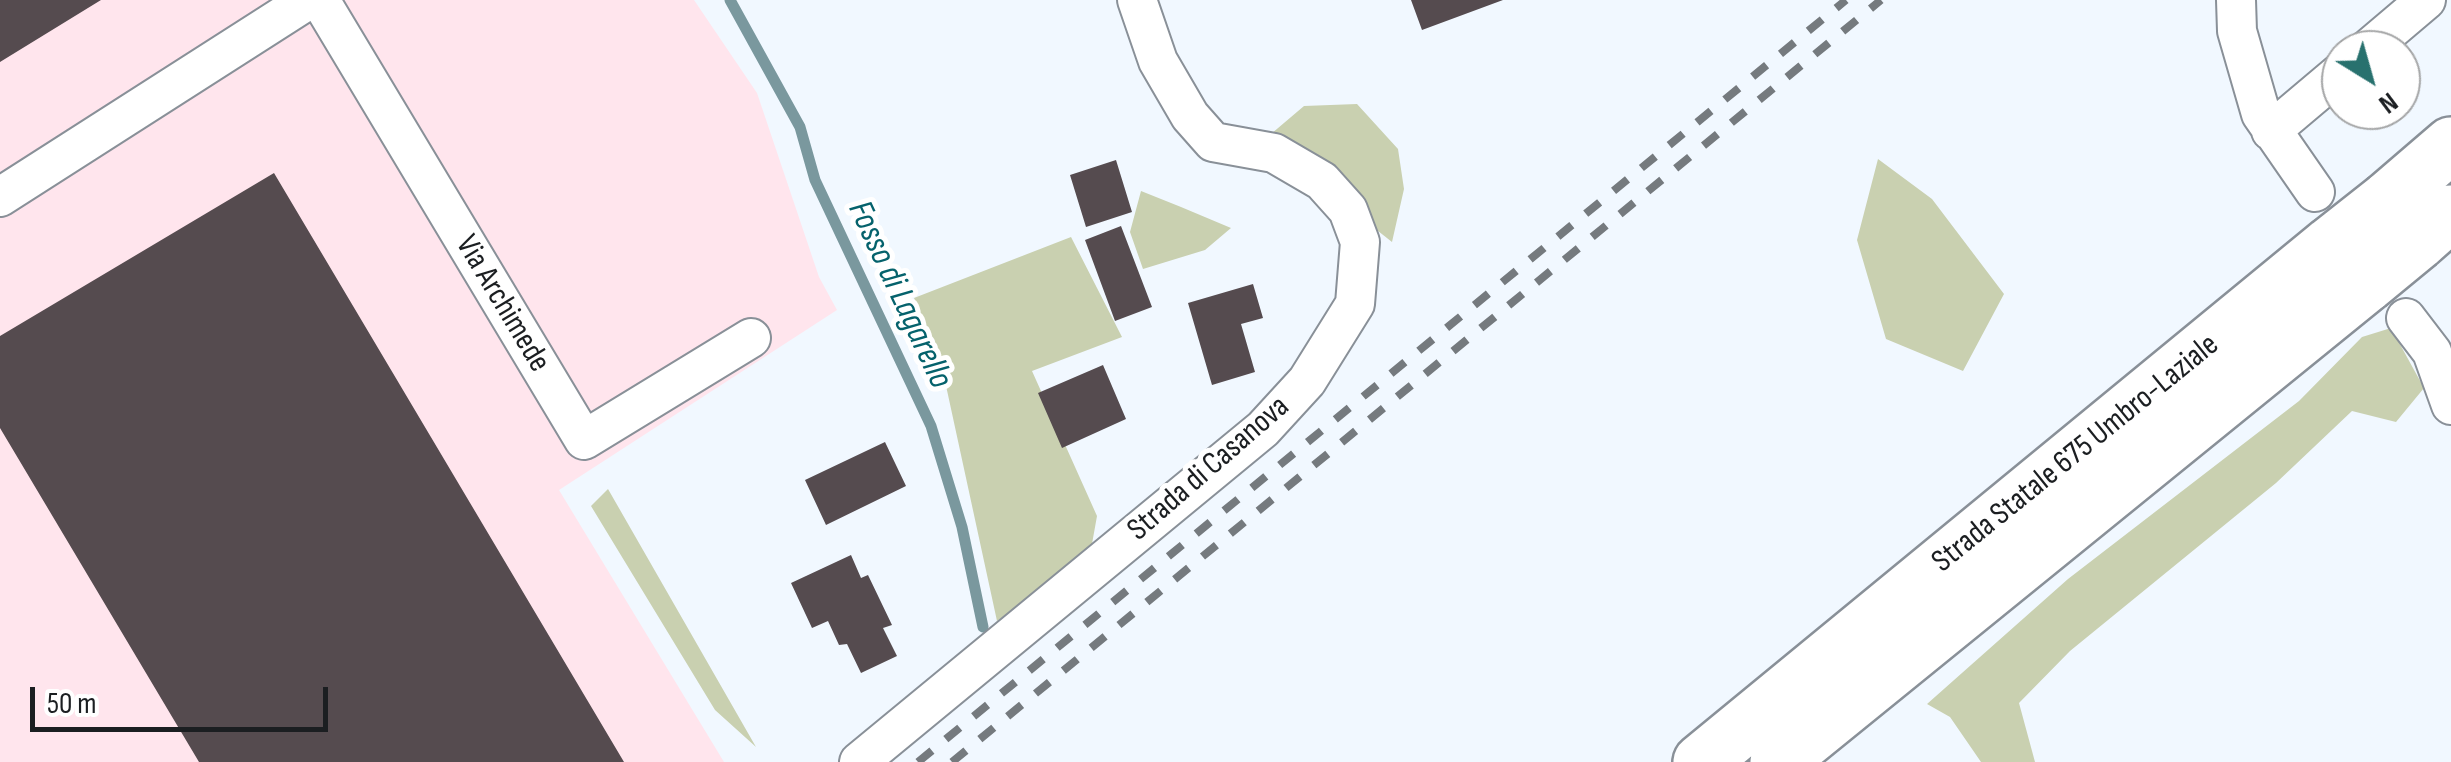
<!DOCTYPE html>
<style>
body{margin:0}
#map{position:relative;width:2451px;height:762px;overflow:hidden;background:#f1f8ff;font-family:"Sofia Sans Condensed",sans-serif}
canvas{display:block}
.north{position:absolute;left:2321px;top:30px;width:100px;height:100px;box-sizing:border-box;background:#fff;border:2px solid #a4a5a6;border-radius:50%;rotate:143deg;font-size:28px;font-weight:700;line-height:40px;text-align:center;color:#1b1e21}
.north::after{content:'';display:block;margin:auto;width:35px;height:45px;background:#28716e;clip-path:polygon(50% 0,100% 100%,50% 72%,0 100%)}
.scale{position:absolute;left:30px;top:687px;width:298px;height:45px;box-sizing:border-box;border:5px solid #1b1e21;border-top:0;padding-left:12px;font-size:30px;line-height:35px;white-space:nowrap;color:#1b1e21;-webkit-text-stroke:8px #fff;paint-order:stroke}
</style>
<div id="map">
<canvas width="2451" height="762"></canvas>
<div class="north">N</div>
<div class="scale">50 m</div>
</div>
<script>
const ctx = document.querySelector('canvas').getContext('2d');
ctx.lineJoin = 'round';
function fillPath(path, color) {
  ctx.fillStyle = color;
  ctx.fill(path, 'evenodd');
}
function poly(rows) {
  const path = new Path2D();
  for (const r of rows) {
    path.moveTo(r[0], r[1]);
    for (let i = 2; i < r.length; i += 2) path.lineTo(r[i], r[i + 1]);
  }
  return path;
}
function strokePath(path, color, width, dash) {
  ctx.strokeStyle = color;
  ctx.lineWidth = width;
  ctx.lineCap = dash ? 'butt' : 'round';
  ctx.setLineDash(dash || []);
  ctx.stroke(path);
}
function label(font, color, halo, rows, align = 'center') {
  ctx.font = font + ' "Sofia Sans Condensed",sans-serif';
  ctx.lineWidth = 10;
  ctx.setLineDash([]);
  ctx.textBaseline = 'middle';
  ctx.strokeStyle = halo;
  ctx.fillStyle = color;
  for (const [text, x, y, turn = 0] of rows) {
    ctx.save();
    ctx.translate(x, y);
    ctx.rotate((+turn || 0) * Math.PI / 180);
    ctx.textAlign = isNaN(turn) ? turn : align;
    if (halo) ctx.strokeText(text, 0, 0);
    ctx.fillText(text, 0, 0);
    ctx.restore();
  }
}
const industrial = poly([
 [0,0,694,0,757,93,819,277,837,310,559,490,724,762,0,762]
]);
const green = poly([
 [1357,104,1398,149,1404,189,1392,242,1340,201,1271,134,1304,106],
 [1878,159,1932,199,2004,294,1963,371,1886,339,1857,240],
 [1141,191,1181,207,1231,228,1205,250,1143,269,1130,232],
 [1071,237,1122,337,1032,371,1097,516,1090,555,997,621,940,358,914,298],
 [2391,328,2424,388,2396,422,2352,411,2276,483,2070,651,2019,703,2035,762,1981,762,1950,717,1927,704,2068,579,2299,401,2362,337],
 [608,489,756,747,715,710,591,506]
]);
const stream = poly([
 [730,0,800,127,815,180,931,426,962,527,983,627]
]);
const building = poly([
 [0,0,101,0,0,62],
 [1411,0,1503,0,1422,30],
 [1116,160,1132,212,1086,227,1070,175],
 [274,173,624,762,199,762,0,428,0,336],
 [1121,226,1152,307,1115,321,1085,240],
 [1253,284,1263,318,1241,324,1255,372,1212,385,1188,303],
 [1103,365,1126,419,1062,448,1038,393],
 [885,442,906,486,826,525,805,480],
 [851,555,861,578,868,575,892,625,883,628,897,656,861,673,847,644,839,645,828,621,812,628,791,583]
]);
const minor = poly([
 [320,0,584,440,751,338],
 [2236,0,2237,31,2261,114,2315,192],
 [2367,50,2426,0],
 [2271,131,2341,72],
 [0,197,308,0],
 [2406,318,2432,352,2451,405],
 [859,762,1263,429,1307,381,1355,304,1360,242,1348,210,1322,181,1274,153,1213,142,1190,116,1158,61,1137,0]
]);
const trunk = poly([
 [2387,200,2451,145],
 [2418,242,2451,213],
 [1701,762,2330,245],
 [1778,762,2367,284]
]);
const rail = poly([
 [918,762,1846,0],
 [952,762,1881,0]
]);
const trunkBridge = poly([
 [2330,245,2387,200],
 [2367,284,2418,242]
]);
const streetNames = [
 ["Via Archimede",502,304,59],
 ["Strada Statale 675 Umbro-Laziale",2076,454,-39],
 ["Strada di Casanova",1209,469,-41]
];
const waterNames = [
 ["Fosso di Lagarello",899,295,65]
];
fillPath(industrial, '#ffe5ed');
fillPath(green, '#c9d0b0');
strokePath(stream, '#7a989e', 11);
fillPath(building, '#554b4f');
strokePath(minor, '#899098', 42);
strokePath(trunk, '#899098', 60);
strokePath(minor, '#fff', 38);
strokePath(trunk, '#fff', 55);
strokePath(rail, '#757a7e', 8, [18, 18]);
strokePath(trunkBridge, '#899098', 60, []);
strokePath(trunkBridge, '#fff', 55);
label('32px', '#1b1e21', '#fff', streetNames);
label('italic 35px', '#05626c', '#fff', waterNames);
</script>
